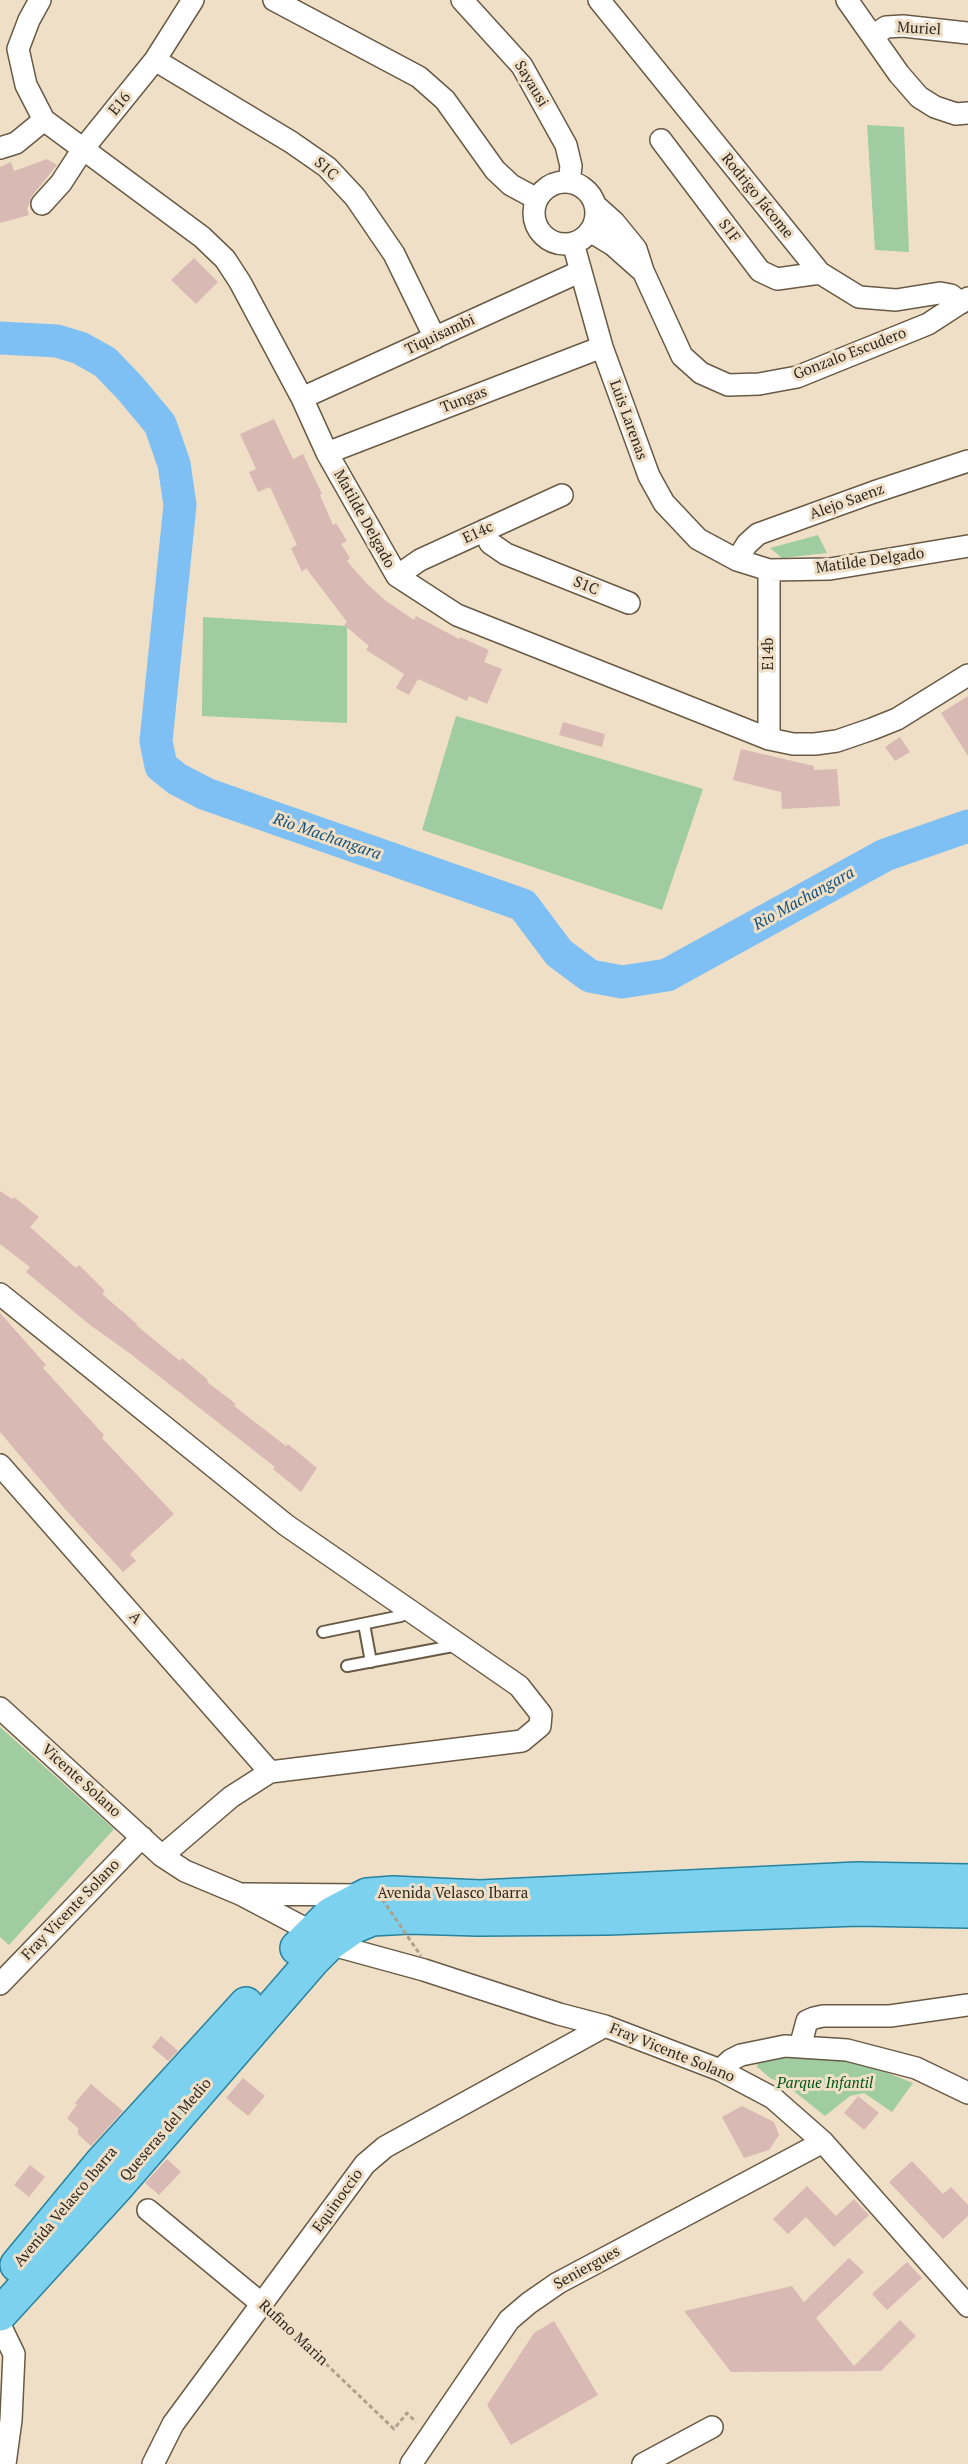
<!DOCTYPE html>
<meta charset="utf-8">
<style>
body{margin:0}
canvas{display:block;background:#f0dfc7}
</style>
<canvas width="968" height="2464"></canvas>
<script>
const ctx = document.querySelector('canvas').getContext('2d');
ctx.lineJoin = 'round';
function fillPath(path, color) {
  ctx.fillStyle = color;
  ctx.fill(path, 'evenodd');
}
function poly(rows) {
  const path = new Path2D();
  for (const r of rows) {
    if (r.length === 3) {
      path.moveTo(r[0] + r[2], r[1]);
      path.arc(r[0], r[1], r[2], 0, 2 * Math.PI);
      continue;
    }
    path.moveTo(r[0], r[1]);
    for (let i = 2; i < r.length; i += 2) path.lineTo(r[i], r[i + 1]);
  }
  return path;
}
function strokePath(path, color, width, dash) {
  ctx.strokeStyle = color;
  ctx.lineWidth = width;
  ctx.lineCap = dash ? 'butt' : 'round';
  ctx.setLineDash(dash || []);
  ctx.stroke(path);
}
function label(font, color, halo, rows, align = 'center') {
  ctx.font = font + ' "PT Serif",serif';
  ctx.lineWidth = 6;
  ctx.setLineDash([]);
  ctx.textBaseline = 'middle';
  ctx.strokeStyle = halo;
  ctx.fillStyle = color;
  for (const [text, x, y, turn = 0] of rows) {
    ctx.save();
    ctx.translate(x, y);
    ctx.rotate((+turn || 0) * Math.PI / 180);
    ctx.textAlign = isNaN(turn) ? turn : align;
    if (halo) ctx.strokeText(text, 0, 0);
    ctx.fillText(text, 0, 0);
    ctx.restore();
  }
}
const green = poly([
 [867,125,904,127,909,252,875,250],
 [818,535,827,553,782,558,770,548],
 [203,617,347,626,347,723,202,716],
 [456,716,703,789,662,910,422,830],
 [0,1727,114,1829,9,1945,0,1937],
 [791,2055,857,2061,913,2083,892,2112,864,2093,850,2096,825,2116,786,2085,770,2078,756,2066,763,2060]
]);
const river = poly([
 [0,338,57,341,80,348,105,362,130,388,160,424,174,464,180,505,156,741,161,766,177,779,206,794,523,905,559,953,590,976,622,982,667,975,885,855,968,826]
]);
const building = poly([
 [47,159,57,165,32,196,27,209,29,215,0,223,0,167,11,162,14,171],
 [194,258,218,282,196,304,171,280],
 [274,419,293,459,303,454,322,494,320,495,333,525,336,523,347,541,341,544,350,558,347,561,367,584,386,601,414,620,416,616,459,639,460,637,489,650,484,662,502,669,487,704,469,696,467,701,418,679,409,695,396,688,404,674,366,650,369,646,344,625,347,622,306,568,302,572,291,548,297,545,270,487,258,492,249,472,256,469,240,434],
 [968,696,968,756,941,713],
 [563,722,605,734,602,747,559,735],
 [900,737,910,752,895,761,885,747],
 [741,749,814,766,814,770,837,769,840,806,782,809,781,792,733,780],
 [0,1191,12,1199,14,1197,39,1217,30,1227,76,1268,79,1265,105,1291,102,1294,137,1324,136,1325,180,1361,182,1358,208,1380,207,1382,236,1404,234,1406,286,1446,288,1444,317,1468,301,1492,273,1469,275,1467,128,1352,90,1325,26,1272,30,1267,0,1244],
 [0,1313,46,1365,43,1368,104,1435,102,1438,174,1514,130,1554,136,1561,123,1572,65,1509,0,1432],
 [161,2036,178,2051,168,2061,152,2047],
 [243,2078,265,2096,248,2116,226,2098],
 [91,2084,123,2111,91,2146,78,2134,78,2128,67,2118,77,2105,75,2103],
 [858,2096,879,2113,864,2130,844,2113],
 [742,2106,774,2122,779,2135,769,2150,744,2158,722,2117],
 [167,2159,181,2172,159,2195,145,2183],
 [912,2161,943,2194,951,2187,968,2205,968,2216,943,2239,889,2182],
 [30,2165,45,2177,29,2197,14,2185],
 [807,2186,836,2216,854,2199,869,2215,834,2247,806,2217,788,2234,773,2219],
 [849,2258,864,2272,816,2318,854,2366,900,2320,916,2336,881,2371,731,2372,684,2311,792,2286,804,2302],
 [907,2262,922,2278,887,2310,872,2294],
 [554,2321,598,2395,511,2445,487,2405,534,2333]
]);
const path = poly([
 [277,2317,394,2429,407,2413,416,2422]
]);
const service = poly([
 [364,1624,371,1662],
 [323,1632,401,1616],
 [347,1666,458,1645]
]);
const minor = poly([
 [40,0,29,20,18,49,26,85,44,120,202,237,225,259,240,282,302,398,327,453,397,576,457,615,769,739,793,744,815,744,837,741,872,729,897,719,968,675],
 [274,0,419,77,445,100,495,170,511,185,537,199],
 [462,0,522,66,566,145,571,166,569,182],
 [599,0,820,273,859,297,896,300,940,293,951,295,961,303],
 [847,0,899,74,919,97,935,107,956,114,968,113],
 [873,36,886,27,903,26,968,33],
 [155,60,291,142,327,167,355,197,394,254,435,338],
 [661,140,760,271,777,279,820,273],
 [0,148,16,143,44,120],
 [565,213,31],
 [42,204,61,183,83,149,155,60,193,0],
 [595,205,614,222,636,249,643,271,682,356,701,373,728,385,759,384,797,377,928,324,968,298],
 [590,231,613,245,640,269],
 [573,243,602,347,649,476,664,503,698,539,737,560,769,570,830,569,968,546],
 [302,398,579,272],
 [327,453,602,347],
 [485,530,490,543,506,554,629,603],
 [737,560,747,544,758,534,874,492,968,461],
 [397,576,420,560,562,495],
 [769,739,769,570],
 [0,1294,286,1525,519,1686,541,1714,540,1726,522,1741,270,1772,231,1797,162,1856],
 [0,1465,270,1772],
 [0,1708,162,1856,185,1871,240,1894,312,1932],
 [244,1894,362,1895],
 [329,1944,424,1970,559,2014,605,2026,720,2070,773,2098,823,2142,968,2306],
 [0,1984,142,1837],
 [800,2047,807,2021,814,2018,823,2016,890,2016,968,2005],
 [720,2070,731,2060,741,2055,785,2046,847,2050,916,2068,968,2093],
 [148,2210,262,2304],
 [0,2325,14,2354,11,2420,5,2464],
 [153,2464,173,2424,365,2164,385,2147,605,2026],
 [411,2464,509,2320,529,2303,558,2283,823,2142],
 [643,2464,712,2427]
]);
const primary = poly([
 [297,1948,331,1914,367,1895,393,1893,480,1897,857,1879,968,1881],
 [17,2265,102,2162,246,2004],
 [0,2314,119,2184,314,1959,329,1944,355,1926,372,1919,409,1917,478,1919,607,1918,858,1909,968,1911]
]);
const pathBridge = poly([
 [378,1893,421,1956]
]);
const streetNames = [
 ["Muriel",919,29,3],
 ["Sayausi",531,84,59],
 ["E16",120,104,-51],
 ["S1C",326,169,41],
 ["Rodrigo Jácome",757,196,51],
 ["S1F",729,231,53],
 ["Tiquisambi",440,335,-25],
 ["Gonzalo Escudero",850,354,-21],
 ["Tungas",464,400,-21],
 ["Luis Larenas",628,420,70],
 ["Alejo Saenz",847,502,-20],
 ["Matilde Delgado",364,519,61],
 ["E14c",478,533,-25],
 ["Matilde Delgado",870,561,-8],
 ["S1C",586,586,22],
 ["E14b",769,654,-90],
 ["A",135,1618,49],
 ["Vicente Solano",81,1781,42],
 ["Avenida Velasco Ibarra",453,1894],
 ["Fray Vicente Solano",71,1910,-46],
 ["Fray Vicente Solano",672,2053,22],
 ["Queseras del Medio",166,2130,-49],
 ["Equinoccio",338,2201,-54],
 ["Avenida Velasco Ibarra",66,2207,-50],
 ["Seniergues",587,2268,-29],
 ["Rufino Marin",293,2333,43]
];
const parkNames = [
 ["Parque Infantil",825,2084]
];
const waterNames = [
 ["Rio Machangara",327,837,19],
 ["Rio Machangara",804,899,-29]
];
fillPath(green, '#9fcca1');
strokePath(river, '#7ec0f4', 33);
fillPath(building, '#d8b9b3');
strokePath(service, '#685a45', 14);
strokePath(minor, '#685a45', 24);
strokePath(primary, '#27829e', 36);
strokePath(path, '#ada08d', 3, [4.5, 3]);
strokePath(service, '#fff', 10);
strokePath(minor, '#fff', 21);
strokePath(primary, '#7bd1ee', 33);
strokePath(pathBridge, '#ada08d', 3, [4.5, 3]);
label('15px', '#2f281f', '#f0dfc7', streetNames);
label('italic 15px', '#005815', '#f0dfc7', parkNames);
label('italic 16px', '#14537e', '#f0dfc7', waterNames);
</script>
